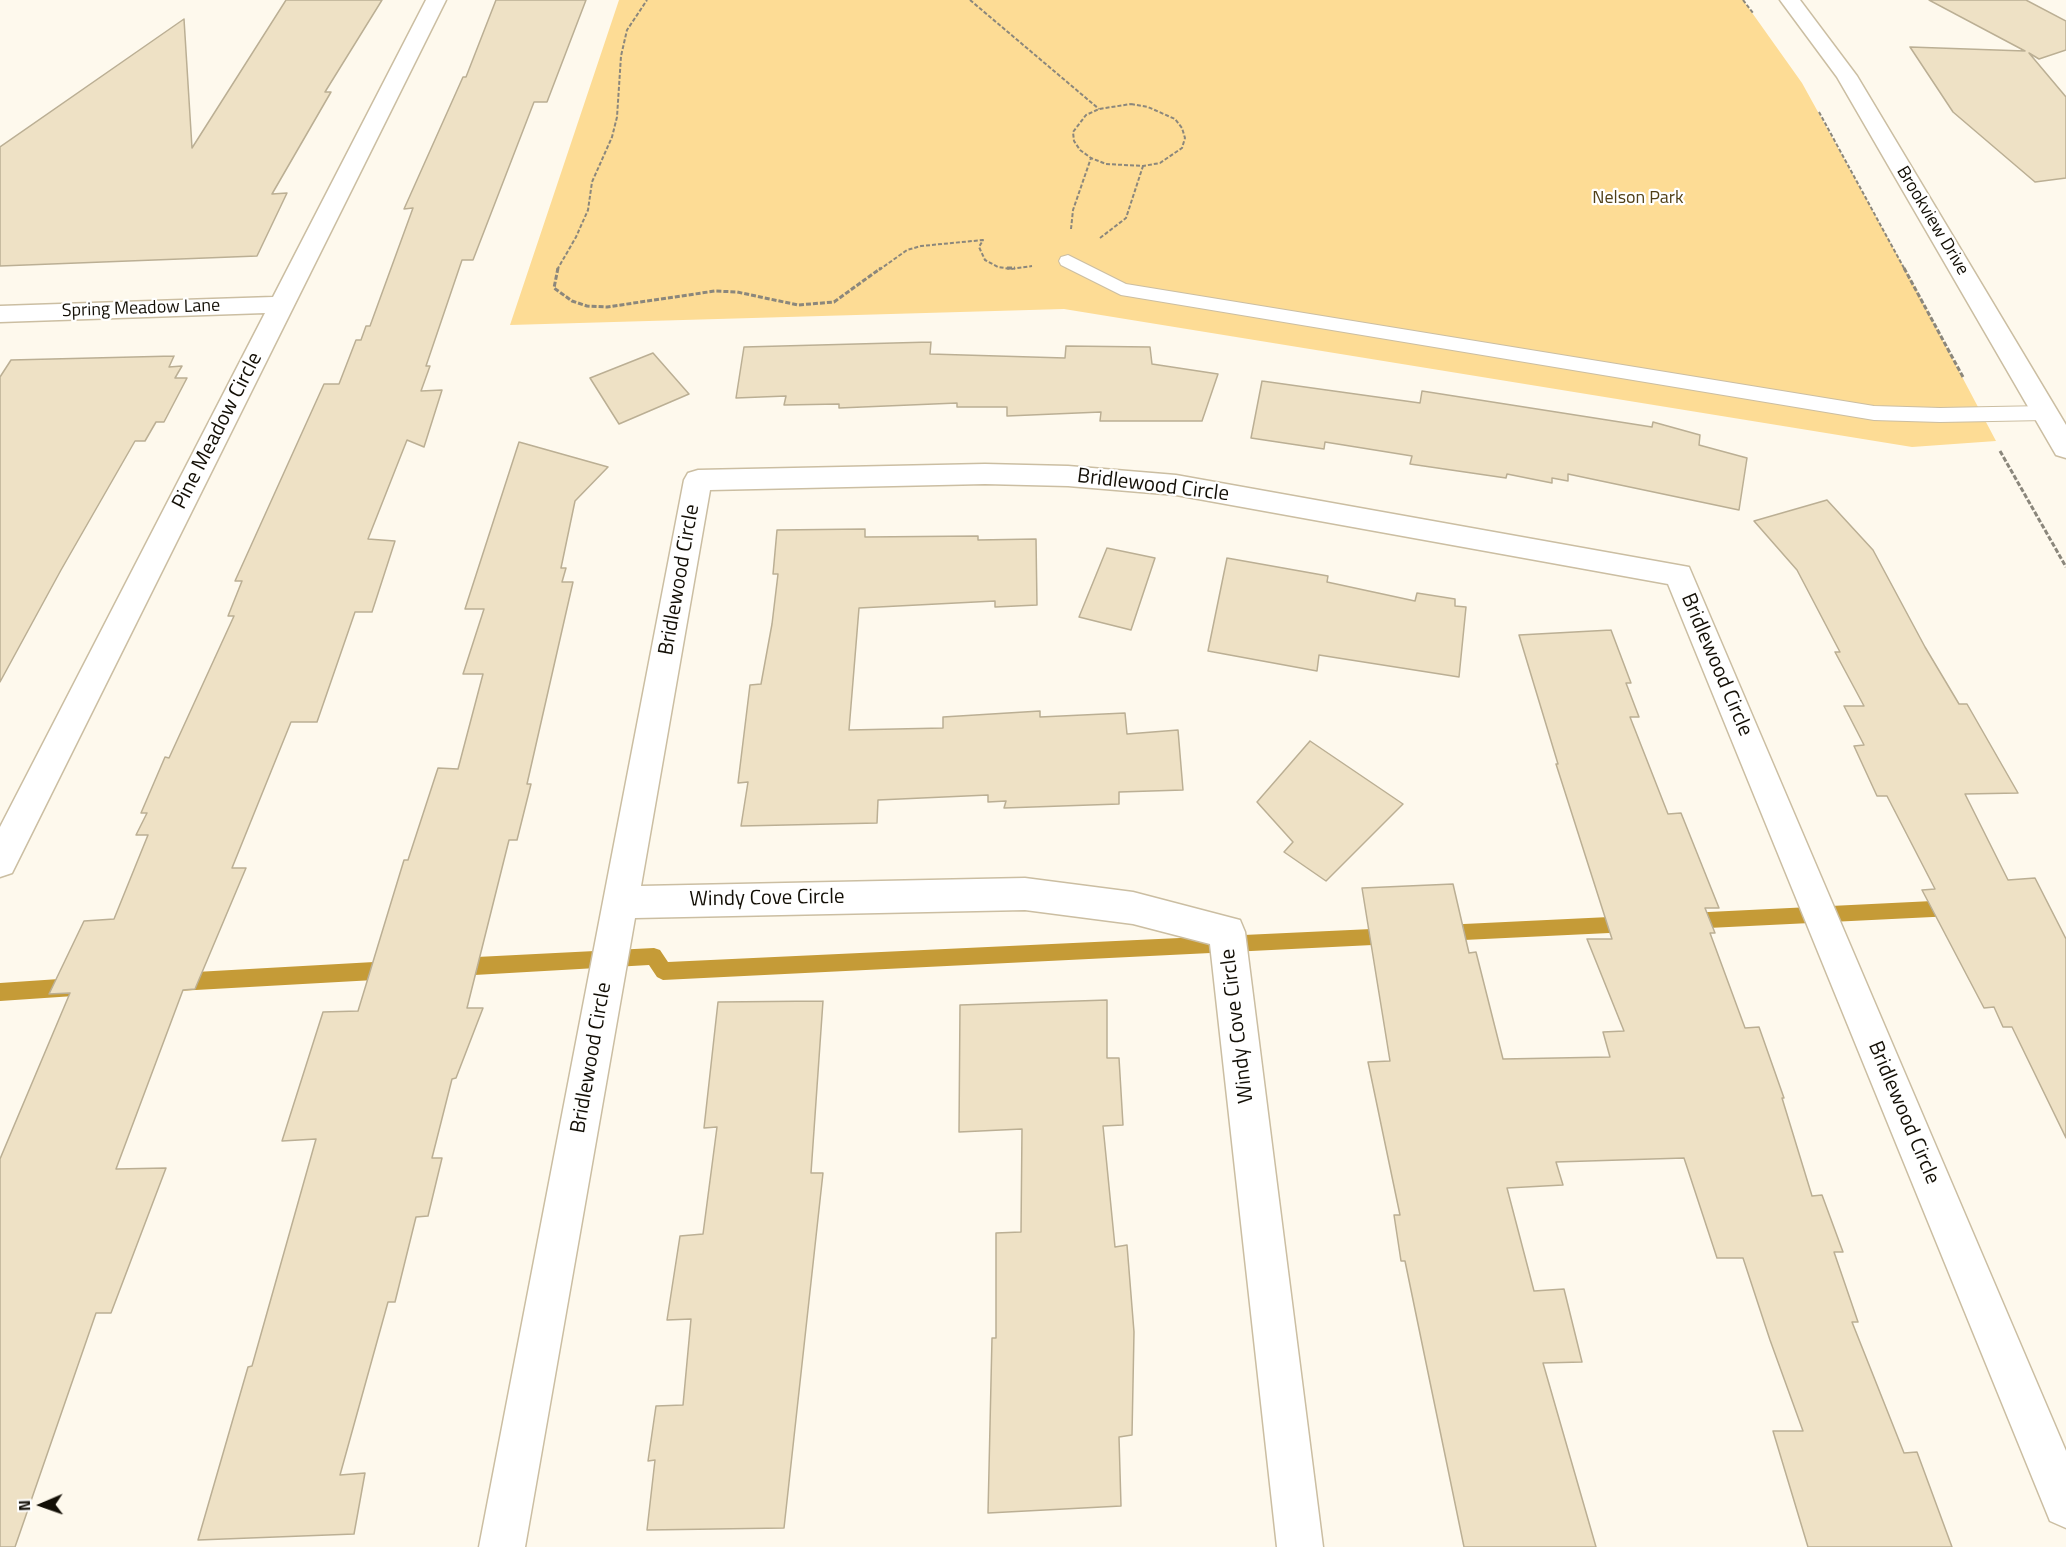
<!DOCTYPE html>
<style>
body{margin:0}
#map{position:relative;width:2066px;height:1547px;overflow:hidden;background:#fef9ed;font-family:"Titillium Web",sans-serif}
canvas{display:block}
.north{position:absolute;left:12px;top:1475px;width:60px;height:60px;-webkit-text-stroke:4px #fff;paint-order:stroke;rotate:268deg;font-size:16px;font-weight:700;line-height:24px;text-align:center;color:#130f06}
.north::after{content:'';display:block;margin:auto;width:21px;height:27px;background:#130f06;clip-path:polygon(50% 0,100% 100%,50% 72%,0 100%)}
</style>
<div id="map">
<canvas width="2066" height="1547"></canvas>
<div class="north">N</div>
</div>
<script>
const ctx = document.querySelector('canvas').getContext('2d');
ctx.lineJoin = 'round';
function fillPath(path, color) {
  ctx.fillStyle = color;
  ctx.fill(path, 'evenodd');
}
function poly(rows) {
  const path = new Path2D();
  for (const r of rows) {
    path.moveTo(r[0], r[1]);
    for (let i = 2; i < r.length; i += 2) path.lineTo(r[i], r[i + 1]);
  }
  return path;
}
function strokePath(path, color, width, dash) {
  ctx.strokeStyle = color;
  ctx.lineWidth = width;
  ctx.lineCap = dash ? 'butt' : 'round';
  ctx.setLineDash(dash || []);
  ctx.stroke(path);
}
function label(font, color, halo, rows, align = 'center') {
  ctx.font = font + ' "Titillium Web",sans-serif';
  ctx.lineWidth = 4.5;
  ctx.setLineDash([]);
  ctx.textBaseline = 'middle';
  ctx.strokeStyle = halo;
  ctx.fillStyle = color;
  for (const [text, x, y, turn = 0] of rows) {
    ctx.save();
    ctx.translate(x, y);
    ctx.rotate((+turn || 0) * Math.PI / 180);
    ctx.textAlign = isNaN(turn) ? turn : align;
    if (halo) ctx.strokeText(text, 0, 0);
    ctx.fillText(text, 0, 0);
    ctx.restore();
  }
}
const green = poly([
 [619,0,1743,0,1802,83,1913,284,1996,441,1912,447,1064,309,510,325]
]);
const stream = poly([
 [1953,900,1959,902,1962,908,1959,914,1953,916,1688,929,1682,927,1679,921,1682,915,1688,913,1953,900],
 [1630,916,1636,918,1639,924,1636,930,1630,932,1443,941,1437,939,1434,933,1437,927,1443,925,1630,916],
 [1393,928,1399,930,1402,936,1399,942,1393,944,663,980,657,977,649,965,457,976,451,973,448,967,451,961,457,958,654,948,660,950,668,962,1393,928],
 [392,961,398,964,401,970,398,976,392,979,178,991,172,988,169,982,172,976,178,973,392,961],
 [74,978,81,981,83,987,81,993,74,996,0,1001,0,983,74,978]
]);
const building = poly([
 [286,0,382,0,325,92,331,92,272,194,287,193,257,256,0,266,0,147,184,19,192,148,286,0],
 [496,0,586,0,547,102,534,102,473,260,462,260,426,366,430,366,421,391,442,390,424,447,407,440,368,539,395,541,372,612,355,612,317,722,291,722,232,868,246,868,195,989,183,990,116,1169,166,1168,111,1313,96,1313,15,1547,0,1547,0,1159,70,993,49,994,84,921,114,919,148,835,136,835,147,813,141,813,165,757,169,758,234,616,228,616,242,581,235,581,324,384,339,384,356,340,361,340,366,326,370,326,413,208,404,209,463,77,466,77,496,0],
 [1929,0,2026,0,2066,21,2066,50,2039,59,2029,53,2066,97,2066,178,2035,182,1953,112,1910,47,2025,51,1929,0],
 [931,342,930,354,1065,358,1066,346,1150,347,1152,364,1218,374,1202,421,1100,421,1101,412,1007,416,1007,407,957,407,957,403,839,408,839,404,784,405,786,396,736,398,744,347,931,342],
 [653,353,689,394,619,424,590,378,653,353],
 [174,356,169,367,182,366,175,378,187,378,164,422,156,422,145,441,135,441,61,570,0,682,0,377,11,360,174,356],
 [1262,381,1420,403,1422,391,1652,427,1653,422,1700,435,1699,445,1747,458,1739,510,1568,474,1568,481,1552,478,1552,483,1507,474,1506,478,1410,464,1412,456,1325,442,1324,449,1251,438,1262,381],
 [519,442,608,467,575,501,561,568,566,568,562,582,573,582,527,784,531,784,517,840,509,840,467,1008,483,1008,456,1078,452,1079,432,1158,442,1158,428,1216,416,1217,395,1302,388,1302,340,1475,365,1473,354,1534,198,1540,248,1367,252,1366,316,1139,282,1141,323,1012,358,1011,404,860,408,860,438,768,458,769,483,674,463,674,484,609,465,609,519,442],
 [1827,500,1873,550,1925,647,1959,704,1967,704,2018,793,1965,794,2008,880,2035,878,2066,939,2066,1138,2012,1027,2003,1027,1994,1007,1984,1008,1922,890,1935,889,1887,796,1877,796,1854,746,1864,745,1844,706,1864,706,1835,652,1840,652,1797,570,1754,521,1827,500],
 [865,529,865,537,978,536,978,540,1036,539,1037,605,995,607,995,601,859,608,849,730,943,728,943,717,1040,711,1040,717,1125,713,1127,734,1178,730,1183,790,1119,792,1119,804,1004,808,1006,801,988,802,988,795,878,800,877,823,741,826,748,782,738,783,750,685,761,684,772,624,778,574,773,574,777,530,865,529],
 [1107,548,1155,558,1131,630,1079,617,1107,548],
 [1227,558,1328,576,1327,582,1415,601,1417,593,1455,599,1455,606,1466,607,1459,677,1319,655,1317,671,1208,651,1227,558],
 [1611,630,1631,683,1626,683,1639,717,1630,717,1668,814,1681,813,1719,908,1705,908,1715,933,1710,933,1745,1028,1759,1027,1784,1098,1782,1098,1812,1196,1822,1195,1843,1252,1834,1252,1858,1322,1852,1322,1904,1453,1917,1452,1952,1547,1808,1547,1773,1431,1803,1431,1770,1340,1743,1258,1717,1258,1684,1158,1556,1162,1563,1185,1507,1188,1534,1291,1564,1289,1582,1362,1543,1363,1596,1547,1464,1547,1405,1261,1401,1261,1394,1215,1400,1215,1368,1062,1390,1061,1362,888,1453,884,1469,953,1476,952,1503,1059,1610,1057,1603,1032,1624,1031,1587,939,1612,939,1556,764,1558,764,1519,635,1611,630],
 [1310,741,1403,804,1326,881,1284,852,1293,842,1257,802,1310,741],
 [1107,1000,1107,1058,1119,1058,1123,1125,1103,1126,1115,1247,1127,1245,1134,1332,1132,1435,1119,1437,1121,1506,988,1513,992,1338,996,1338,996,1233,1021,1232,1022,1129,959,1132,960,1005,1107,1000],
 [823,1001,811,1173,823,1173,784,1528,647,1530,655,1460,648,1461,656,1406,683,1405,691,1319,667,1320,680,1236,703,1234,717,1127,704,1128,718,1002,823,1001]
]);
const pathFar1 = poly([
 [970,0,1099,109],
 [1743,0,1753,13],
 [1131,104,1148,107,1175,119,1182,128,1185,138,1182,148,1160,163,1143,166,1106,164,1091,158,1080,150,1074,141,1073,132,1086,115,1099,109,1131,104],
 [1819,112,1905,270],
 [1071,229,1073,210,1091,158],
 [1100,238,1126,218,1143,166],
 [557,270,576,237,588,210,592,182,612,137,617,117,621,56,627,30,647,0],
 [879,270,907,250,921,246,983,240,979,247,985,260,998,267,1011,269,1032,266]
]);
const path = poly([
 [558,268,554,288,572,301,587,306,607,307,715,291,737,292,798,305,834,302,881,268],
 [1007,268,1015,268],
 [1904,268,1963,377],
 [2000,451,2066,567]
]);
const service = poly([
 [1068,255,1126,284,1874,406,1940,408,2045,406,2052,408,2055,413,2052,418,2045,420,1940,422,1874,420,1121,295,1061,265,1059,261,1061,257,1068,255]
]);
const minor = poly([
 [426,0,446,0,12,873,0,877,0,827,265,313,0,322,0,306,273,297,426,0],
 [1780,0,1800,0,1857,76,2066,425,2066,458,2056,455,1837,77,1780,0],
 [985,464,1068,466,1176,475,1689,567,2066,1451,2066,1528,2050,1521,1668,584,1176,495,1068,486,985,484,710,490,641,886,1025,878,1133,892,1240,920,1245,932,1323,1547,1277,1547,1210,944,1133,924,1025,910,635,918,525,1547,479,1547,684,480,688,473,698,470,985,464]
]);
const farParknames = [
 ["Nelson Park",1638,199]
];
const farStreetnames = [
 ["Brookview Drive",1932,221,59],
 ["Spring Meadow Lane",141,309,-2]
];
const streetNames = [
 ["Pine Meadow Circle",218,431,-63],
 ["Bridlewood Circle",1153,486,7],
 ["Bridlewood Circle",680,580,-80],
 ["Bridlewood Circle",1716,665,67],
 ["Windy Cove Circle",767,899,-1],
 ["Windy Cove Circle",1238,1026,-97],
 ["Bridlewood Circle",592,1058,-80],
 ["Bridlewood Circle",1903,1113,67]
];
fillPath(green, '#fddc95');
fillPath(stream, '#c59b37');
fillPath(building, '#eee1c5');
strokePath(building, '#bbaf94', 1.5);
strokePath(service, '#cbbea2', 2);
strokePath(minor, '#cbbea2', 3);
strokePath(pathFar1, '#8b877c', 2, [4, 2]);
strokePath(path, '#8b877c', 3, [5, 2]);
fillPath(service, '#fff');
fillPath(minor, '#fff');
label('18px', '#503f16', '#fff', farParknames);
label('18px', '#130f06', '#fff', farStreetnames);
label('21px', '#130f06', '#fff', streetNames);
</script>
